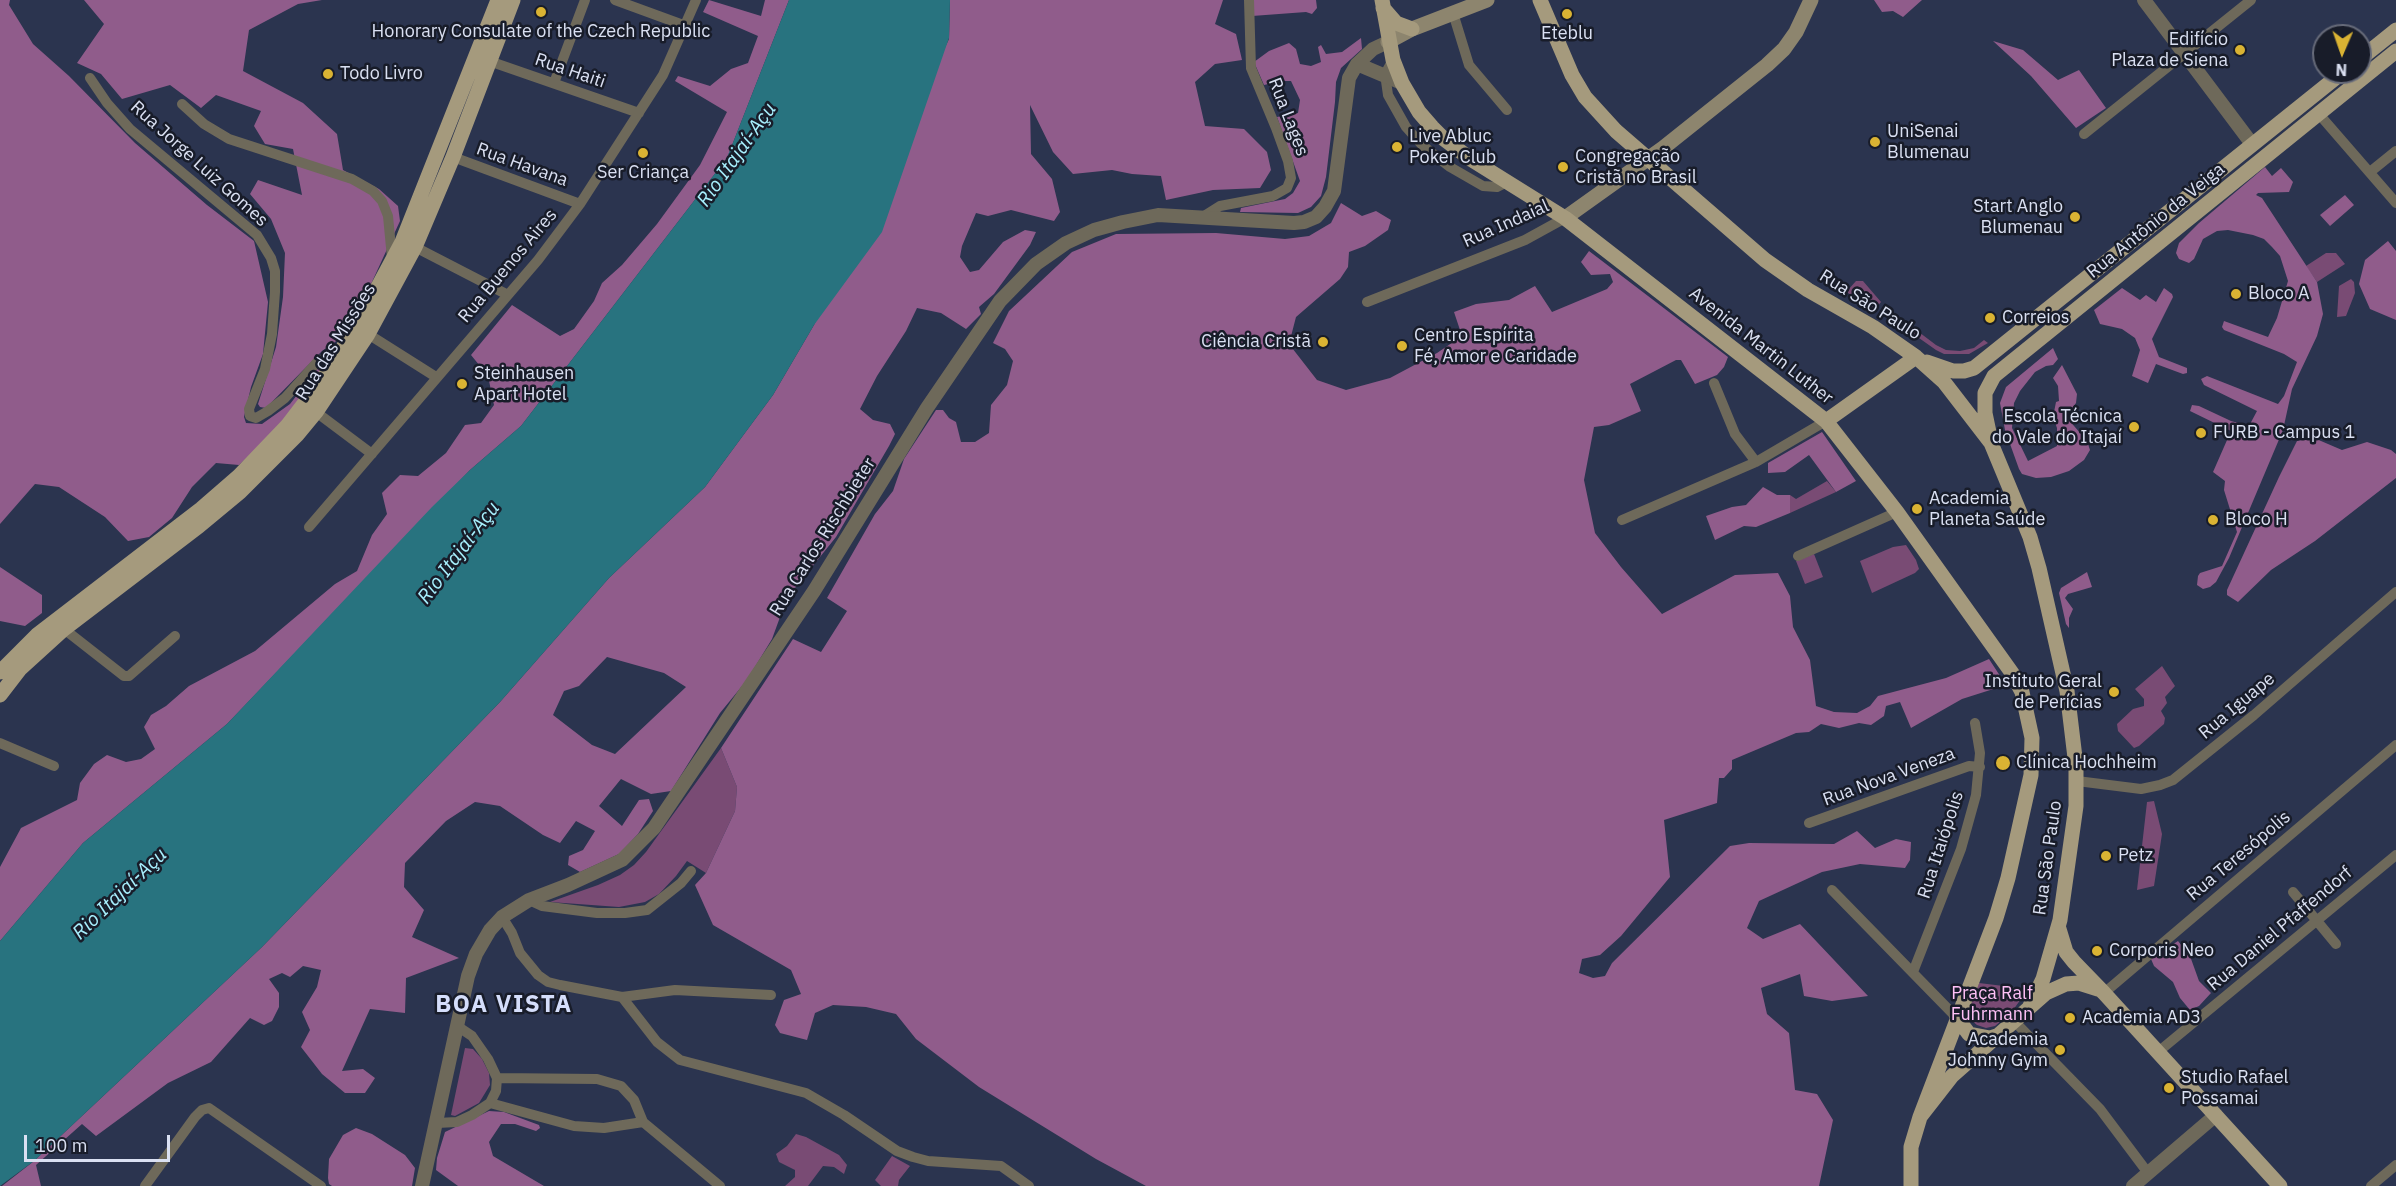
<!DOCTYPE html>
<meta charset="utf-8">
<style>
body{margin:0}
#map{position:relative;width:2396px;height:1186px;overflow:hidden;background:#2b344f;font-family:"IBM Plex Sans",sans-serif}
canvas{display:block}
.north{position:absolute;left:2312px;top:24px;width:60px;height:60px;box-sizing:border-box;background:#181c29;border:2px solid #666a79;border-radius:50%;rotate:182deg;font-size:16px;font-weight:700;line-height:24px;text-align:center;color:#dae0f2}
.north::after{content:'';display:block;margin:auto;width:21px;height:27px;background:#dab333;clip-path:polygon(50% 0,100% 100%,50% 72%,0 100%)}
.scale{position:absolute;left:24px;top:1135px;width:146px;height:27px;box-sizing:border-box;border:3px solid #dae0f2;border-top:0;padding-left:8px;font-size:18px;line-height:21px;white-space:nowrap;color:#dae0f2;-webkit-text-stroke:4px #181c29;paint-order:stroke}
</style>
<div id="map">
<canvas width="2396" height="1186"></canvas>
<div class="north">N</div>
<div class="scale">100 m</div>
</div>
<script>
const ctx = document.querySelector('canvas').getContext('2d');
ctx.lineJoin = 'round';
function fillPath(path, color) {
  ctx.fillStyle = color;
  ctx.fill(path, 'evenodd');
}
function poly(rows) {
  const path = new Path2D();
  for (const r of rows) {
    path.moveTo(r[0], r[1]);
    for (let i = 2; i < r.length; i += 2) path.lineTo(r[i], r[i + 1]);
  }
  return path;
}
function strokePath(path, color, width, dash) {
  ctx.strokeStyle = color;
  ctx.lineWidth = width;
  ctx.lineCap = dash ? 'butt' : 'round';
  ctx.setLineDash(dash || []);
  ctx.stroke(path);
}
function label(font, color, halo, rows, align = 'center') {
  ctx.font = font + ' "IBM Plex Sans",sans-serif';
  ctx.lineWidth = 5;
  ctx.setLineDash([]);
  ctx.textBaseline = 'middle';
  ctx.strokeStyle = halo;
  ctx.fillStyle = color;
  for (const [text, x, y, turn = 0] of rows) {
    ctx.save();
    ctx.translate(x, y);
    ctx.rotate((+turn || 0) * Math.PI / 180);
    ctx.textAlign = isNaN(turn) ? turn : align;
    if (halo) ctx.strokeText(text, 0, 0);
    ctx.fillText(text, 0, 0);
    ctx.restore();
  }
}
const green = poly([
 [2326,253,2336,253,2345,264,2317,282,2306,266],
 [2351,279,2354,282,2355,293,2346,316,2337,317,2339,286],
 [1856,281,1863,281,1881,302,1875,309,1848,293,1848,290],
 [1895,314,1936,345,1946,350,1960,351,1974,348,1984,340,1988,343,1969,354,1944,354,1936,350,1892,319],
 [1827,481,1836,492,1790,513,1790,495,1796,499],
 [1906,545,1916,560,1919,569,1915,573,1872,593,1860,561,1893,547],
 [1814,554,1823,577,1805,584,1796,561],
 [2162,666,2175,686,2165,697,2167,703,2161,711,2165,718,2164,724,2139,746,2134,748,2118,731,2117,724,2133,709,2144,706,2144,699,2135,689],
 [721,748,737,787,735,811,706,873,687,861,676,876,659,894,645,902,619,907,550,902,598,885,620,875,634,865,646,852],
 [2154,801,2162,834,2154,886,2137,890,2147,802],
 [1979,983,2028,989,2011,1013,1995,1026,1986,1028,1977,1025,1971,1020,1970,1014,1970,1007],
 [465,1048,473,1049,482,1059,489,1073,490,1085,479,1103,455,1116,451,1115],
 [796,1134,806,1137,839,1155,847,1165,844,1174,834,1167,823,1166,808,1186,785,1186,795,1177,795,1170,779,1162,776,1154,787,1146],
 [892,1156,910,1166,899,1180,898,1186,881,1186,875,1180]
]);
const forest = poly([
 [0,0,10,0,9,5,33,44,69,76,135,143,207,205,254,241,268,302,263,354,251,387,244,417,246,423,262,424,290,404,319,367,326,363,284,423,239,465,216,463,192,487,172,518,149,537,128,541,105,517,59,487,35,484,0,524],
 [84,0,322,0,298,4,249,30,243,71,303,103,337,134,343,170,379,189,398,206,400,221,360,308,342,337,322,351,266,408,260,407,258,404,276,347,283,297,285,253,271,219,250,194,258,180,302,195,293,149,265,144,254,126,261,111,216,95,201,108,170,85,122,99,101,74,77,63,104,24],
 [709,0,761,16,765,0,789,0,727,158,521,426,470,470,227,724,83,843,0,941,0,867,21,828,77,800,80,783,94,764,107,755,126,762,141,759,155,749,144,727,151,715,166,706,189,686,255,651,335,584,357,571,372,535,387,514,382,493,400,475,418,476,446,453,465,425,481,423,494,405,488,376,471,355,512,305,560,336,574,329,594,301,602,283,622,265,657,224,700,165,727,112,675,81,678,76,710,86,731,69,748,63,758,36,703,12],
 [950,0,1223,0,1215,24,1236,34,1242,60,1215,64,1195,82,1205,126,1244,129,1267,152,1271,170,1260,188,1213,190,1166,200,1161,176,1132,174,1112,170,1073,174,1053,152,1030,105,1031,154,1052,179,1060,212,1054,221,1011,210,988,216,976,213,962,246,960,257,970,272,979,270,1003,242,1025,230,1036,232,1030,245,994,294,979,307,981,314,966,329,941,313,917,308,906,331,877,376,860,409,873,420,890,424,895,434,889,446,836,537,787,598,772,639,747,680,720,713,671,791,651,794,621,779,599,806,622,826,639,800,649,799,653,811,638,834,619,854,580,872,568,865,569,856,583,850,595,831,576,821,560,843,543,835,500,806,475,802,446,821,405,863,404,887,424,910,412,937,459,958,406,978,405,1013,370,1009,342,1071,363,1069,375,1078,365,1093,345,1093,322,1074,301,1047,310,1030,302,1012,317,987,321,970,303,966,290,977,282,973,269,979,279,993,279,1007,272,1021,264,1025,250,1018,211,1062,168,1083,96,1136,82,1124,36,1165,41,1186,2,1186,34,1161,262,947,500,702,609,578,705,487,773,395,814,325,949,39],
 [607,657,664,673,686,687,615,754,592,745,553,715,564,691,579,686],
 [1252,0,1316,0,1317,8,1312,14,1306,12,1252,16],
 [1874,0,1922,0,1903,17,1893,11,1882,12],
 [1361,38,1362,49,1341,68,1336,82,1335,102,1326,177,1321,196,1311,207,1298,213,1240,212,1241,208,1285,199,1293,193,1300,181,1277,117,1298,113,1300,100,1291,81,1281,81,1264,85,1254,62,1269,51,1289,43,1296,49,1300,64,1311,66,1321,62,1318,47,1321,45,1326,54,1342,52],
 [1993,41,2023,50,2058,80,2079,70,2106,108,2076,128,2031,76],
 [2265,167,2272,176,2281,168,2293,182,2289,192,2258,193,2256,195,2262,198,2317,282,2323,314,2317,336,2292,389,2283,430,2229,558,2216,582,2210,587,2203,589,2197,585,2198,576,2200,573,2222,566,2237,532,2224,490,2225,481,2213,472,2231,431,2190,411,2192,405,2199,406,2231,421,2249,426,2257,411,2204,385,2201,379,2207,376,2278,404,2284,396,2297,362,2284,354,2224,330,2222,327,2224,321,2268,337,2277,318,2288,281,2280,256,2272,247,2264,239,2253,235,2228,230,2217,231,2203,239,2194,259,2189,263,2179,259,2176,253,2179,243,2199,223],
 [2345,195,2354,205,2330,226,2320,215],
 [1341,203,1362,216,1376,211,1391,220,1388,230,1365,246,1349,252,1348,267,1340,279,1296,317,1289,344,1317,380,1346,390,1390,378,1437,353,1462,336,1454,312,1476,304,1509,300,1535,286,1552,312,1607,289,1613,282,1610,274,1591,275,1581,262,1589,251,1728,357,1724,367,1717,375,1695,384,1681,360,1676,360,1630,384,1641,411,1609,425,1594,427,1584,480,1595,533,1621,567,1662,614,1735,575,1778,573,1790,596,1793,627,1810,660,1816,706,1834,712,1857,713,1870,706,1878,696,1946,678,1989,659,2006,685,1962,699,1911,728,1900,702,1886,706,1884,716,1871,725,1859,723,1839,728,1821,724,1809,732,1796,733,1732,760,1732,769,1724,778,1719,778,1717,803,1664,820,1670,877,1621,936,1600,955,1582,959,1579,973,1593,978,1605,976,1612,963,1730,846,1749,843,1834,844,1857,831,1875,848,1896,839,1911,842,1910,860,1905,868,1860,864,1822,872,1759,901,1747,928,1763,939,1800,924,1868,996,1832,1001,1804,996,1800,974,1761,988,1767,1014,1789,1033,1795,1090,1817,1094,1833,1120,1819,1186,1146,1186,1096,1159,979,1087,916,1039,896,1014,866,1007,833,1005,815,1013,807,1040,780,1033,775,1025,784,1000,801,994,791,970,713,925,695,885,706,873,735,811,737,787,721,748,793,639,821,652,847,611,827,598,875,514,893,491,904,459,936,410,943,410,949,418,956,422,961,442,975,442,989,433,991,405,1007,385,1013,361,1005,349,993,343,1009,311,1072,252,1116,234,1216,233,1285,239,1309,236,1331,223],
 [2388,241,2396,251,2396,320,2370,309,2359,284,2365,260],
 [2122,288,2140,300,2146,295,2156,302,2164,288,2172,294,2173,297,2152,339,2159,357,2187,368,2187,373,2183,374,2156,364,2148,383,2132,376,2140,350,2135,338,2122,329,2100,324,2094,310],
 [2053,348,2058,359,2053,365,2046,366,2035,372,2020,391,2014,403,2012,428,2028,461,2057,446,2057,428,2053,417,2056,402,2059,401,2058,386,2053,378,2062,365,2077,394,2076,403,2068,414,2068,419,2087,441,2090,450,2084,460,2069,471,2051,477,2036,478,2022,474,2019,469,2005,430,2000,403,2006,387],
 [1822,432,1856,481,1836,492,1809,455,1785,472,1768,473,1768,463],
 [2314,438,2342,450,2367,442,2391,450,2396,454,2396,478,2315,541,2271,570,2238,602,2227,595,2227,590,2279,477,2297,441],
 [1763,487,1777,495,1790,495,1790,513,1756,527,1744,526,1715,540,1706,516,1732,507,1746,505],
 [0,567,42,595,42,613,25,626,0,621],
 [2087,572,2092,587,2068,594,2065,598,2073,609,2069,618,2069,628,2066,624,2059,593,2061,588],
 [2178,941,2190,956,2199,981,2211,993,2199,1006,2190,1010,2180,998,2173,982,2154,966,2151,959],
 [489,1111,504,1112,539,1125,540,1128,536,1131,515,1124,501,1124,489,1142,493,1156,544,1186,458,1186,436,1170,437,1158,445,1132],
 [356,1128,372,1134,405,1155,415,1168,412,1186,332,1186,329,1184,328,1178,329,1159,343,1135]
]);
const water = poly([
 [789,0,950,0,949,38,882,232,814,325,773,395,705,487,609,578,500,702,262,947,34,1161,0,1186,0,941,83,843,227,724,432,507,470,470,521,426,727,158]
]);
const minor = poly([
 [615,0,686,26],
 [1453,13,1469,65,1507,110],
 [1393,60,1385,74,1388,95,1406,127,1422,145,1450,167,1483,186,1497,187,1507,182],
 [489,61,639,113],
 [90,78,107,103,130,129,257,235,271,258,275,271,275,292,272,334,265,369,249,409,250,416,256,418,268,411,285,398,319,360,338,358],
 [554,83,585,0],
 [182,104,204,124,229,139,352,179,373,191,382,201,388,216,392,258],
 [2318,113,2396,203],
 [2084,134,2251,0],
 [453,157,580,204],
 [2370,172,2396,151],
 [1201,218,1220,206,1273,196,1287,188,1291,178,1288,161,1276,128,1251,68,1249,0],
 [415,247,508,295],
 [1367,302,1525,240,1565,218],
 [368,334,436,377],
 [1714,383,1735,434,1756,462],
 [316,412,372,454],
 [1622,520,1756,462,1826,421],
 [309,527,538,260,580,204,663,75,696,0],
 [1798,556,1897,512],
 [64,629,124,676,129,676,175,636],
 [0,743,54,766],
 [2077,781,2141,789,2160,785,2173,780,2254,715,2396,592],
 [1809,823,1969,766,1980,767],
 [1832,890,1957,1018],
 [2293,892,2336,944],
 [529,900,542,906,597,913,625,913,647,910,681,883,691,871],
 [502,917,512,933,520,953,538,975,548,982,560,985,622,997,657,1042,680,1060,806,1093,844,1115,897,1151,913,1157,928,1161,1001,1166,1029,1186],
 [1913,972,1961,849,1976,795,1980,753,1975,723],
 [2104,993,2396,745],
 [622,997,675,990,771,995],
 [2015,1022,2100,1109,2148,1173],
 [2158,1052,2396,855],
 [497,1078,597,1079,621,1086,634,1100,643,1122,720,1186],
 [490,1103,574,1126,604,1128,643,1122],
 [437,1123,457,1122,472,1115,490,1103,496,1091,497,1078,488,1059,472,1036,457,1026],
 [145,1186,195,1117,202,1110,209,1108,321,1186],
 [2371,1186,2396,1165]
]);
const tertiary = poly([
 [2144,0,2252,144],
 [1357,64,1402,83],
 [422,1186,468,976,476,954,490,930,502,917,529,900,568,885,622,860,654,828,814,591,927,408,1000,301,1036,264,1066,243,1094,230,1123,222,1158,215,1294,223,1304,222,1316,217,1325,207,1334,191,1349,78,1357,64,1373,49,1388,42],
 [2133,1186,2216,1115]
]);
const secondary = poly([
 [1388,42,1412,29,1487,0],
 [1565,218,1663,148,1767,65,1784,49,1796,32,1811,0]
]);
const primary = poly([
 [1382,0,1393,60,1402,83,1419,112,1432,127,1444,139,1472,160,1565,218,1826,421,1897,512,2012,673,2022,692,2032,738,2031,775,2008,878,1996,918,1920,1117],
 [1540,0,1572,75,1585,97,1616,131,1765,260,1808,290,1873,327,1916,357,1944,382,1991,443,2030,537,2039,568,2067,691,2076,766,2076,806,2060,920,2043,979,2030,1006],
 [1383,8,1396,23,1412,29],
 [2360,59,2396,30],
 [1927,362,1953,371,1964,371,1974,368,2343,72],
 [1826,421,1916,357],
 [1990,437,1985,413,1985,393,1994,376,2396,51],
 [0,672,37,635,201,509,239,476,287,426,323,379,358,324,402,242,498,0],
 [0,695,20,669,64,629,199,526,240,492,297,435,316,412,368,334,415,247,453,157,513,0],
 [2059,929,2066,952,2074,962,2104,993,2280,1186],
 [1957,1018,1969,1034,1990,1038,1999,1035],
 [1911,1186,1911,1147,1920,1117,1952,1076,2046,993,2066,984,2079,983,2098,989]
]);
const markers = [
 [541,12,6,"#dab333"],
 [1567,14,6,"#dab333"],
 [2240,50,6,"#dab333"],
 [328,74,6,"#dab333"],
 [1875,142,6,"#dab333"],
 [1397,147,6,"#dab333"],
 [643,153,6,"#dab333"],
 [1563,167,6,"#dab333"],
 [2075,217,6,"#dab333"],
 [2236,294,6,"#dab333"],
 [1990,318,6,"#dab333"],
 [1323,342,6,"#dab333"],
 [1402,346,6,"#dab333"],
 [462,384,6,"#dab333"],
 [2134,427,6,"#dab333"],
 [2201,433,6,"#dab333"],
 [1917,509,6,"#dab333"],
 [2213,520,6,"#dab333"],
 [2114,692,6,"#dab333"],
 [2003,763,8,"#dab333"],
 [2106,856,6,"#dab333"],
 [2097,951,6,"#dab333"],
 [2070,1018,6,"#dab333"],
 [2060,1050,6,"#dab333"],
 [2169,1088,6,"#dab333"]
];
const poiNames = [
 ["Honorary Consulate of the Czech Republic",541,32,"center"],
 ["Eteblu",1567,34,"center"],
 ["Edifício",2228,40,"right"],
 ["Plaza de Siena",2228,61,"right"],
 ["Todo Livro",340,74],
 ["UniSenai",1887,132],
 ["Blumenau",1887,153],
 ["Live Abluc",1409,137],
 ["Poker Club",1409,158],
 ["Congregação",1575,157],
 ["Cristã no Brasil",1575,178],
 ["Ser Criança",643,173,"center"],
 ["Start Anglo",2063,207,"right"],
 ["Blumenau",2063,228,"right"],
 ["Bloco A",2248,294],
 ["Correios",2002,318],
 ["Centro Espírita",1414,336],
 ["Fé, Amor e Caridade",1414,357],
 ["Ciência Cristã",1311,342,"right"],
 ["Steinhausen",474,374],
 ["Apart Hotel",474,395],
 ["Escola Técnica",2122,417,"right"],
 ["do Vale do Itajaí",2122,438,"right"],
 ["FURB - Campus 1",2213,433],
 ["Academia",1929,499],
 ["Planeta Saúde",1929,520],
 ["Bloco H",2225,520],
 ["Instituto Geral",2102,682,"right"],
 ["de Perícias",2102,703,"right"],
 ["Clínica Hochheim",2016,763],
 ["Petz",2118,856],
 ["Corporis Neo",2109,951],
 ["Academia AD3",2082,1018],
 ["Academia",2048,1040,"right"],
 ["Johnny Gym",2048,1061,"right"],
 ["Studio Rafael",2181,1078],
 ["Possamai",2181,1099]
];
const streetNames = [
 ["Rua Haiti",570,71,19],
 ["Rua Lages",1288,117,69],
 ["Rua Jorge Luiz Gomes",199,164,42],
 ["Rua Havana",522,165,20],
 ["Rua Antônio da Veiga",2156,221,-39],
 ["Rua Indaial",1506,224,-24],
 ["Rua Buenos Aires",508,266,-50],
 ["Rua São Paulo",1870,305,32],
 ["Rua das Missões",336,342,-58],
 ["Avenida Martin Luther",1761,346,38],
 ["Rua Carlos Rischbieter",823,537,-58],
 ["Rua Iguape",2237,706,-40],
 ["Rua Nova Veneza",1889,777,-20],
 ["Rua Itaiópolis",1941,845,-72],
 ["Rua Teresópolis",2239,856,-40],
 ["Rua São Paulo",2048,858,-82],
 ["Rua Daniel Pfaffendorf",2280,929,-40]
];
const parkNames = [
 ["Praça Ralf",1992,994],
 ["Fuhrmann",1992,1015]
];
const waterNames = [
 ["Rio Itajaí-Açu",737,155,-55],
 ["Rio Itajaí-Açu",459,553,-53],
 ["Rio Itajaí-Açu",120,894,-44]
];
const districtNames = [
 ["BOA VISTA",504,1005]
];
fillPath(green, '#794b74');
fillPath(forest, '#905c8b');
fillPath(water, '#28737f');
strokePath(minor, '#6e695a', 10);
strokePath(tertiary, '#6e695a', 14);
strokePath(secondary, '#8d856e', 15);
strokePath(primary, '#a59a7d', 15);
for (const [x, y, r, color] of markers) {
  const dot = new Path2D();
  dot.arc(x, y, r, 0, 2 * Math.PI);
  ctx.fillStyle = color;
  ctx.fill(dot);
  strokePath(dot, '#181c29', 2);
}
label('18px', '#dae0f2', '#181c29', poiNames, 'left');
label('18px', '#dae0f2', '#181c29', streetNames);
label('18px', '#ffc1f7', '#181c29', parkNames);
label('italic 20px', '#a7effd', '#181c29', waterNames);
ctx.letterSpacing = '1.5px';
label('bold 24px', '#d5defb', '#181c29', districtNames);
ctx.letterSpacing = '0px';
</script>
